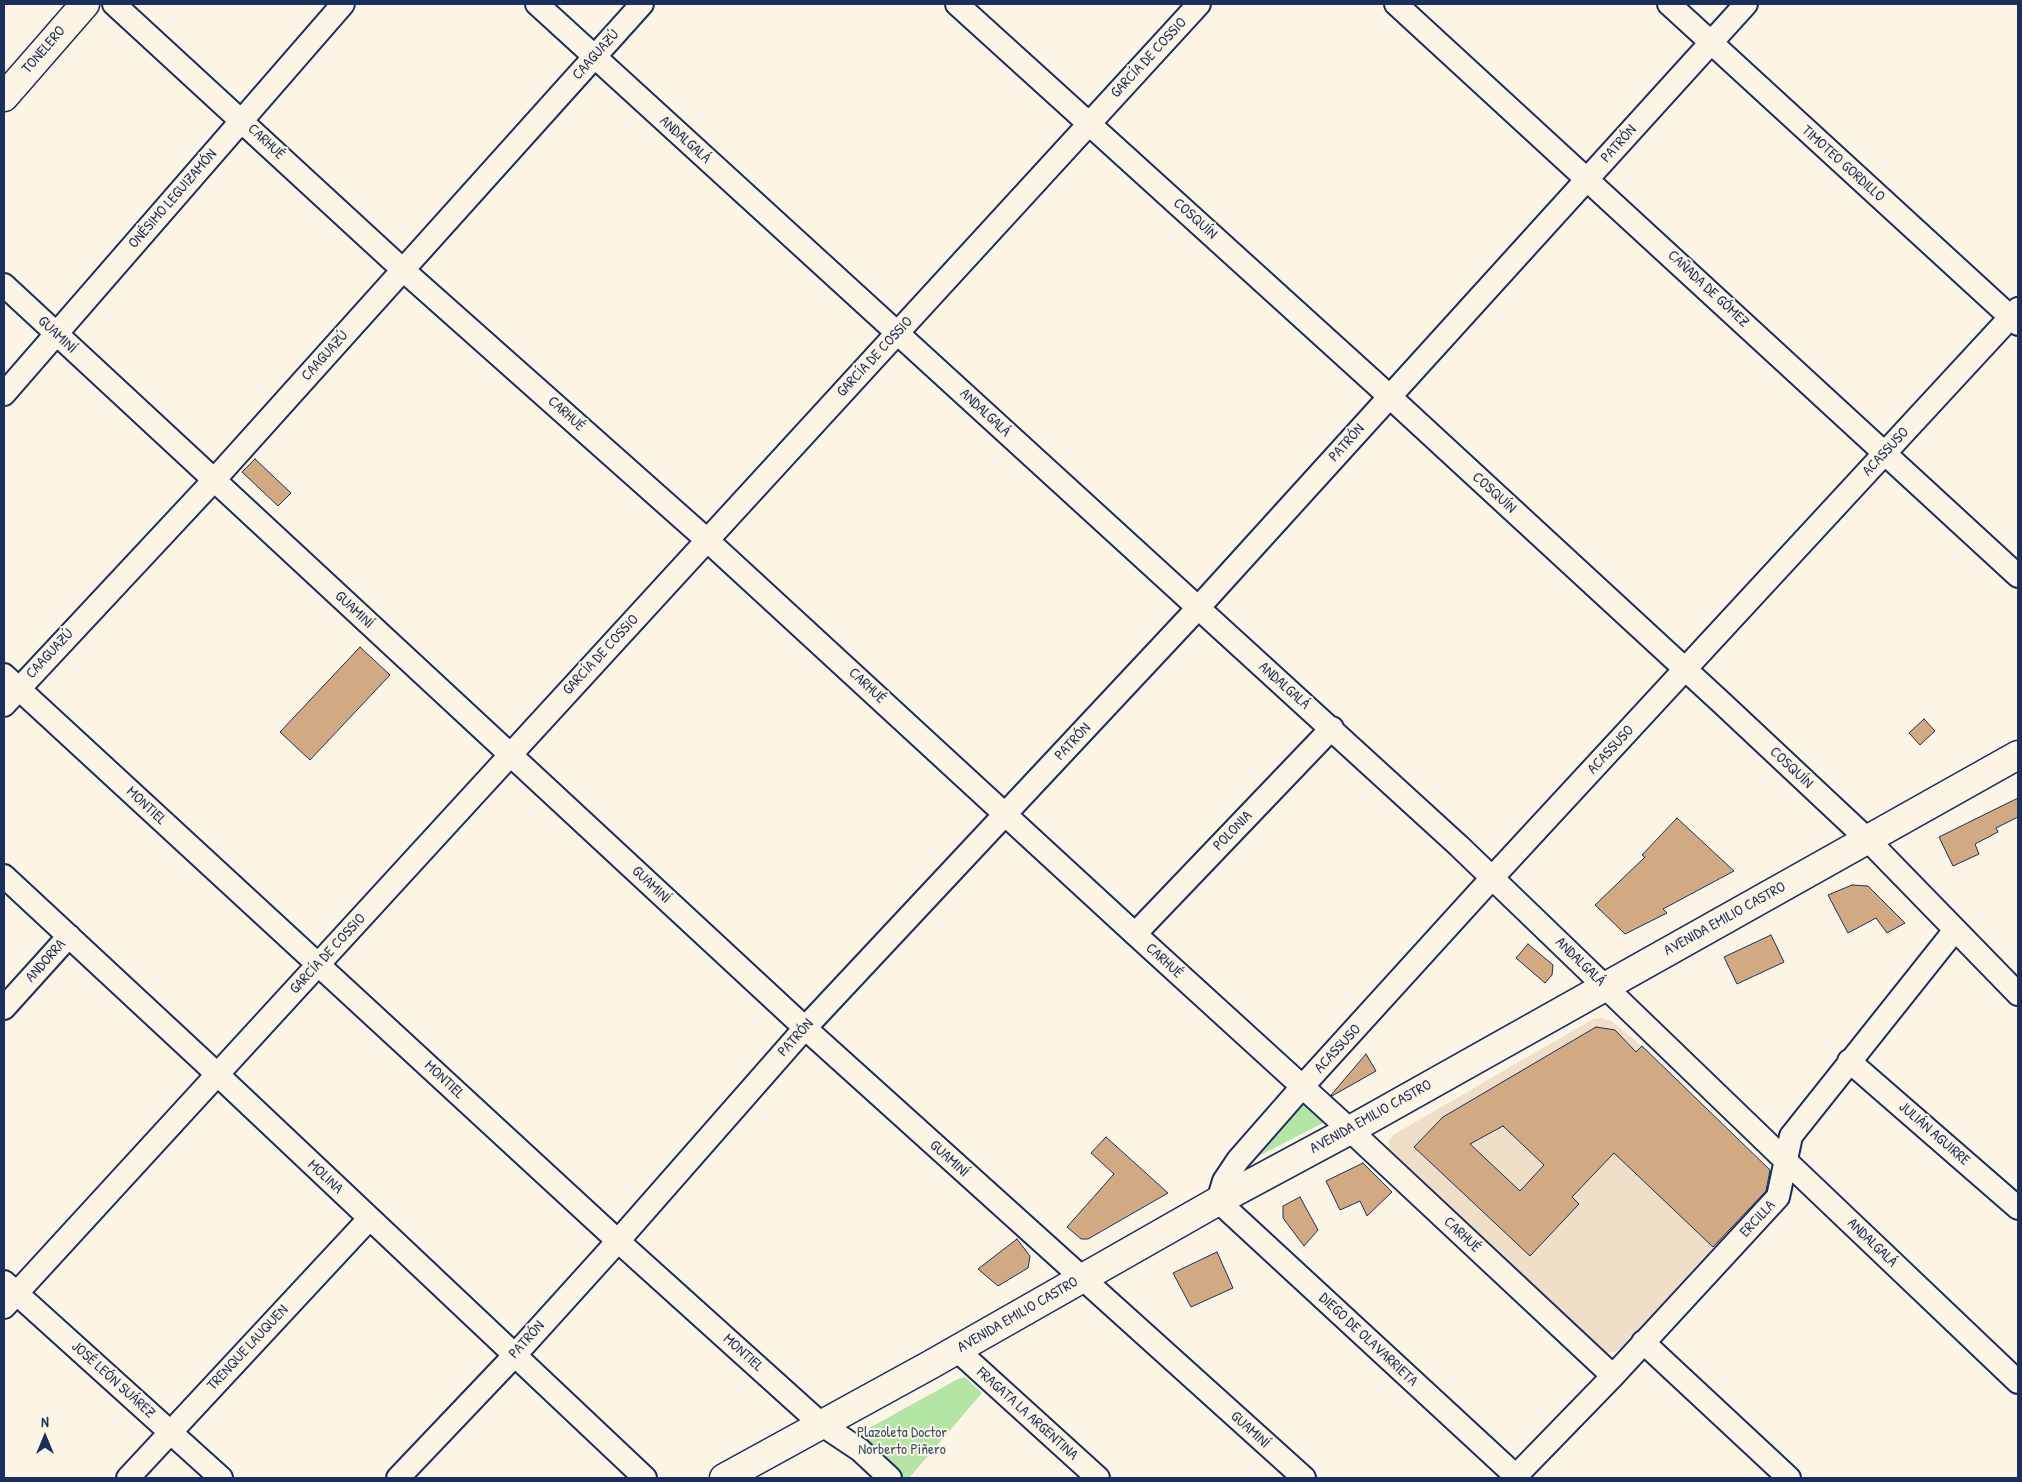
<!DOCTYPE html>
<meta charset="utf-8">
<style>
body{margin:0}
#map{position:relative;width:2022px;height:1482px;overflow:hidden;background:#fcf5e5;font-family:"Patrick Hand",sans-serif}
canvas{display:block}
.frame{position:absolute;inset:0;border:5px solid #1b2f5e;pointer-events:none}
.north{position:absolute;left:20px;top:1412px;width:50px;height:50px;-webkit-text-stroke:4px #fcf5e5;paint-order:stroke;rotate:0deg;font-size:14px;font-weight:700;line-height:20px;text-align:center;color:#1b2f5e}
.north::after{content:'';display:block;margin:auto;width:18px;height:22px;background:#1b2f5e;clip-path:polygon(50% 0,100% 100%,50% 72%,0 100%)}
</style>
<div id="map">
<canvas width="2022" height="1482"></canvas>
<div class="frame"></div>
<div class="north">N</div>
</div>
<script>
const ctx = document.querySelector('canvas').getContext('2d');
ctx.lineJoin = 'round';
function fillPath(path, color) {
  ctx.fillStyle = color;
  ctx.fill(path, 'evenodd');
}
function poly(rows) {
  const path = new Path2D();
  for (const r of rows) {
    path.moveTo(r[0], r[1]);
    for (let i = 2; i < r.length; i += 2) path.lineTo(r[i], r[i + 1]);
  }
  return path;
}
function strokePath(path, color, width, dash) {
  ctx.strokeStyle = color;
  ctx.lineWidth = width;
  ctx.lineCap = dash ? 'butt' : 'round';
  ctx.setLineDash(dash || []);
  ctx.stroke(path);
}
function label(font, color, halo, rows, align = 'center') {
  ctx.font = font + ' "Patrick Hand",sans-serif';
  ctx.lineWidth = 4;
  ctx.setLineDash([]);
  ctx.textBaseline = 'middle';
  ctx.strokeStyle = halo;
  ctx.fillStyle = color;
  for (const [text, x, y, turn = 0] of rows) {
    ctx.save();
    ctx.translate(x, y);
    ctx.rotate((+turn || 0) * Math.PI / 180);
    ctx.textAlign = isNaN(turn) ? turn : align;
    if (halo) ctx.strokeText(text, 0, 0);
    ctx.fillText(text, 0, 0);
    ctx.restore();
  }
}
const built = poly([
 [1601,1018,1613,1022,1642,1046,1575,1115,1713,1247,1624,1347,1614,1352,1606,1353,1600,1351,1391,1156,1388,1149,1389,1141,1393,1135,1593,1019]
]);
const green = poly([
 [1302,1100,1325,1122,1251,1160],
 [965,1377,982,1393,909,1478,899,1478,859,1441,862,1432,958,1379]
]);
const building = poly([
 [255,459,291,493,278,506,242,472,255,459],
 [360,647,390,675,310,760,280,732,360,647],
 [1924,719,1935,731,1920,745,1909,733,1924,719],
 [2018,798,2018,817,1996,828,1998,832,1975,844,1979,854,1953,866,1939,837,2018,798],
 [1677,818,1734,871,1663,909,1667,913,1625,934,1595,905,1645,857,1642,855,1677,818],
 [1852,885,1868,886,1905,923,1887,933,1876,918,1848,933,1828,895,1852,885],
 [1771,935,1784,962,1737,984,1724,957,1771,935],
 [1528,944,1553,965,1552,975,1545,983,1516,958,1528,944],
 [1596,1027,1615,1030,1636,1052,1642,1046,1770,1170,1766,1191,1713,1247,1614,1153,1572,1197,1579,1204,1530,1256,1414,1147,1443,1117,1596,1027],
 [1503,1126,1544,1165,1520,1191,1470,1144,1503,1126],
 [1366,1054,1376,1071,1332,1096,1331,1095,1366,1054],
 [1106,1137,1168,1193,1088,1239,1081,1239,1067,1227,1114,1174,1091,1153,1106,1137],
 [1363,1163,1392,1192,1367,1216,1360,1201,1340,1210,1326,1181,1363,1163],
 [1300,1197,1318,1230,1304,1246,1283,1218,1283,1206,1300,1197],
 [1017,1239,1030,1256,1028,1268,998,1286,978,1269,1017,1239],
 [1217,1252,1233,1288,1191,1307,1173,1273,1217,1252]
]);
const minor = poly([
 [114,4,402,269,707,540,1135,934,1350,1130,1613,1376],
 [537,4,1459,846,1786,1161,2018,1382],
 [957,4,1377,385,1723,704,1867,839,2018,994],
 [1396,4,2018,576],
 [1669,4,2018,324],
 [4,285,805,1028,1304,1478],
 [4,394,343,4],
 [4,675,618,1241,821,1424,860,1450,890,1478],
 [4,705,215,479,642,4],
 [4,876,217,1074,645,1478],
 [1135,934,1332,728],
 [4,1008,69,936],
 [1849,1061,2018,1208],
 [4,1282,221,1478],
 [4,1307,1199,4],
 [1643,1342,1789,1478],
 [957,1350,1098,1478],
 [128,1478,369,1219],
 [398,1478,514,1356,618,1241,805,1028,1198,608,1746,4],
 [1514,1478,1613,1376,1778,1197,1791,1136,1955,930],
 [1518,1478,1218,1201,1224,1181,1238,1160,1302,1087,1492,878,2018,309]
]);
const tertiary = poly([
 [4,97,85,4]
]);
const secondary = poly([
 [724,1478,930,1365,1218,1201,1350,1130,2018,755]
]);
const streetNames = [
 ["TONELERO",44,50,-49],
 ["CAAGUAZÚ",596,55,-48],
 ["GARCÍA DE COSSIO",1149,58,-47],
 ["ANDALGALÁ",685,140,42],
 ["CARHUÉ",266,142,43],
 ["PATRÓN",1619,144,-48],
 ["TIMOTEO GORDILLO",1843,164,42],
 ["ONÉSIMO LEGUIZAMÓN",173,199,-49],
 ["COSQUÍN",1195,219,42],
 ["CAÑADA DE GÓMEZ",1708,289,43],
 ["GUAMINÍ",57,335,43],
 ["CAAGUAZÚ",325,356,-48],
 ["GARCÍA DE COSSIO",875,357,-47],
 ["ANDALGALÁ",985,413,43],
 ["CARHUÉ",566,414,42],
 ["PATRÓN",1347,443,-48],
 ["ACASSUSO",1886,452,-47],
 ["COSQUÍN",1494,493,42],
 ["GUAMINÍ",354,610,43],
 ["CAAGUAZÚ",50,654,-47],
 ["GARCÍA DE COSSIO",601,655,-47],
 ["CARHUÉ",867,686,43],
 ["ANDALGALÁ",1284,686,42],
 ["PATRÓN",1073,742,-47],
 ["ACASSUSO",1611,750,-47],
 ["COSQUÍN",1791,768,43],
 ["MONTIEL",146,806,43],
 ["POLONIA",1233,831,-46],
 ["GUAMINÍ",651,885,43],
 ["AVENIDA EMILIO CASTRO",1725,919,-29],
 ["GARCÍA DE COSSIO",328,954,-47],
 ["ANDORRA",46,961,-48],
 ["CARHUÉ",1164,961,42],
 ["ANDALGALÁ",1580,962,44],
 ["PATRÓN",796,1038,-48],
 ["ACASSUSO",1338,1049,-47],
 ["MONTIEL",444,1080,43],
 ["AVENIDA EMILIO CASTRO",1371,1117,-29],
 ["JULIÁN AGUIRRE",1934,1134,41],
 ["GUAMINÍ",949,1159,42],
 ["MOLINA",325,1177,43],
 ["ERCILLA",1758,1219,-47],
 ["CARHUÉ",1462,1235,43],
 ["ANDALGALÁ",1872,1243,44],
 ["AVENIDA EMILIO CASTRO",1018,1315,-30],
 ["PATRÓN",527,1340,-48],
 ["DIEGO DE OLAVARRIETA",1368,1340,43],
 ["TRENQUE LAUQUEN",248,1348,-47],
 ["MONTIEL",743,1353,42],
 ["JOSÉ LEÓN SUÁREZ",113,1380,42],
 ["FRAGATA LA ARGENTINA",1027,1414,42],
 ["GUAMINÍ",1250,1430,42]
];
const parkNames = [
 ["Plazoleta Doctor",902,1433],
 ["Norberto Piñero",902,1450]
];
fillPath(built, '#efdec8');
fillPath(green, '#b5e5a4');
fillPath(building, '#d1a983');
strokePath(building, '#1b2f5e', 1);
strokePath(minor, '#1b2f5e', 26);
strokePath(tertiary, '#1b2f5e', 31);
strokePath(secondary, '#1b2f5e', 31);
strokePath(minor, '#fcf5e5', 22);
strokePath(tertiary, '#fcf5e5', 28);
strokePath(secondary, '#fcf5e5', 28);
label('15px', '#1b2f5e', '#fcf5e5', streetNames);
label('15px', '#3a536c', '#fcf5e5', parkNames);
</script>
